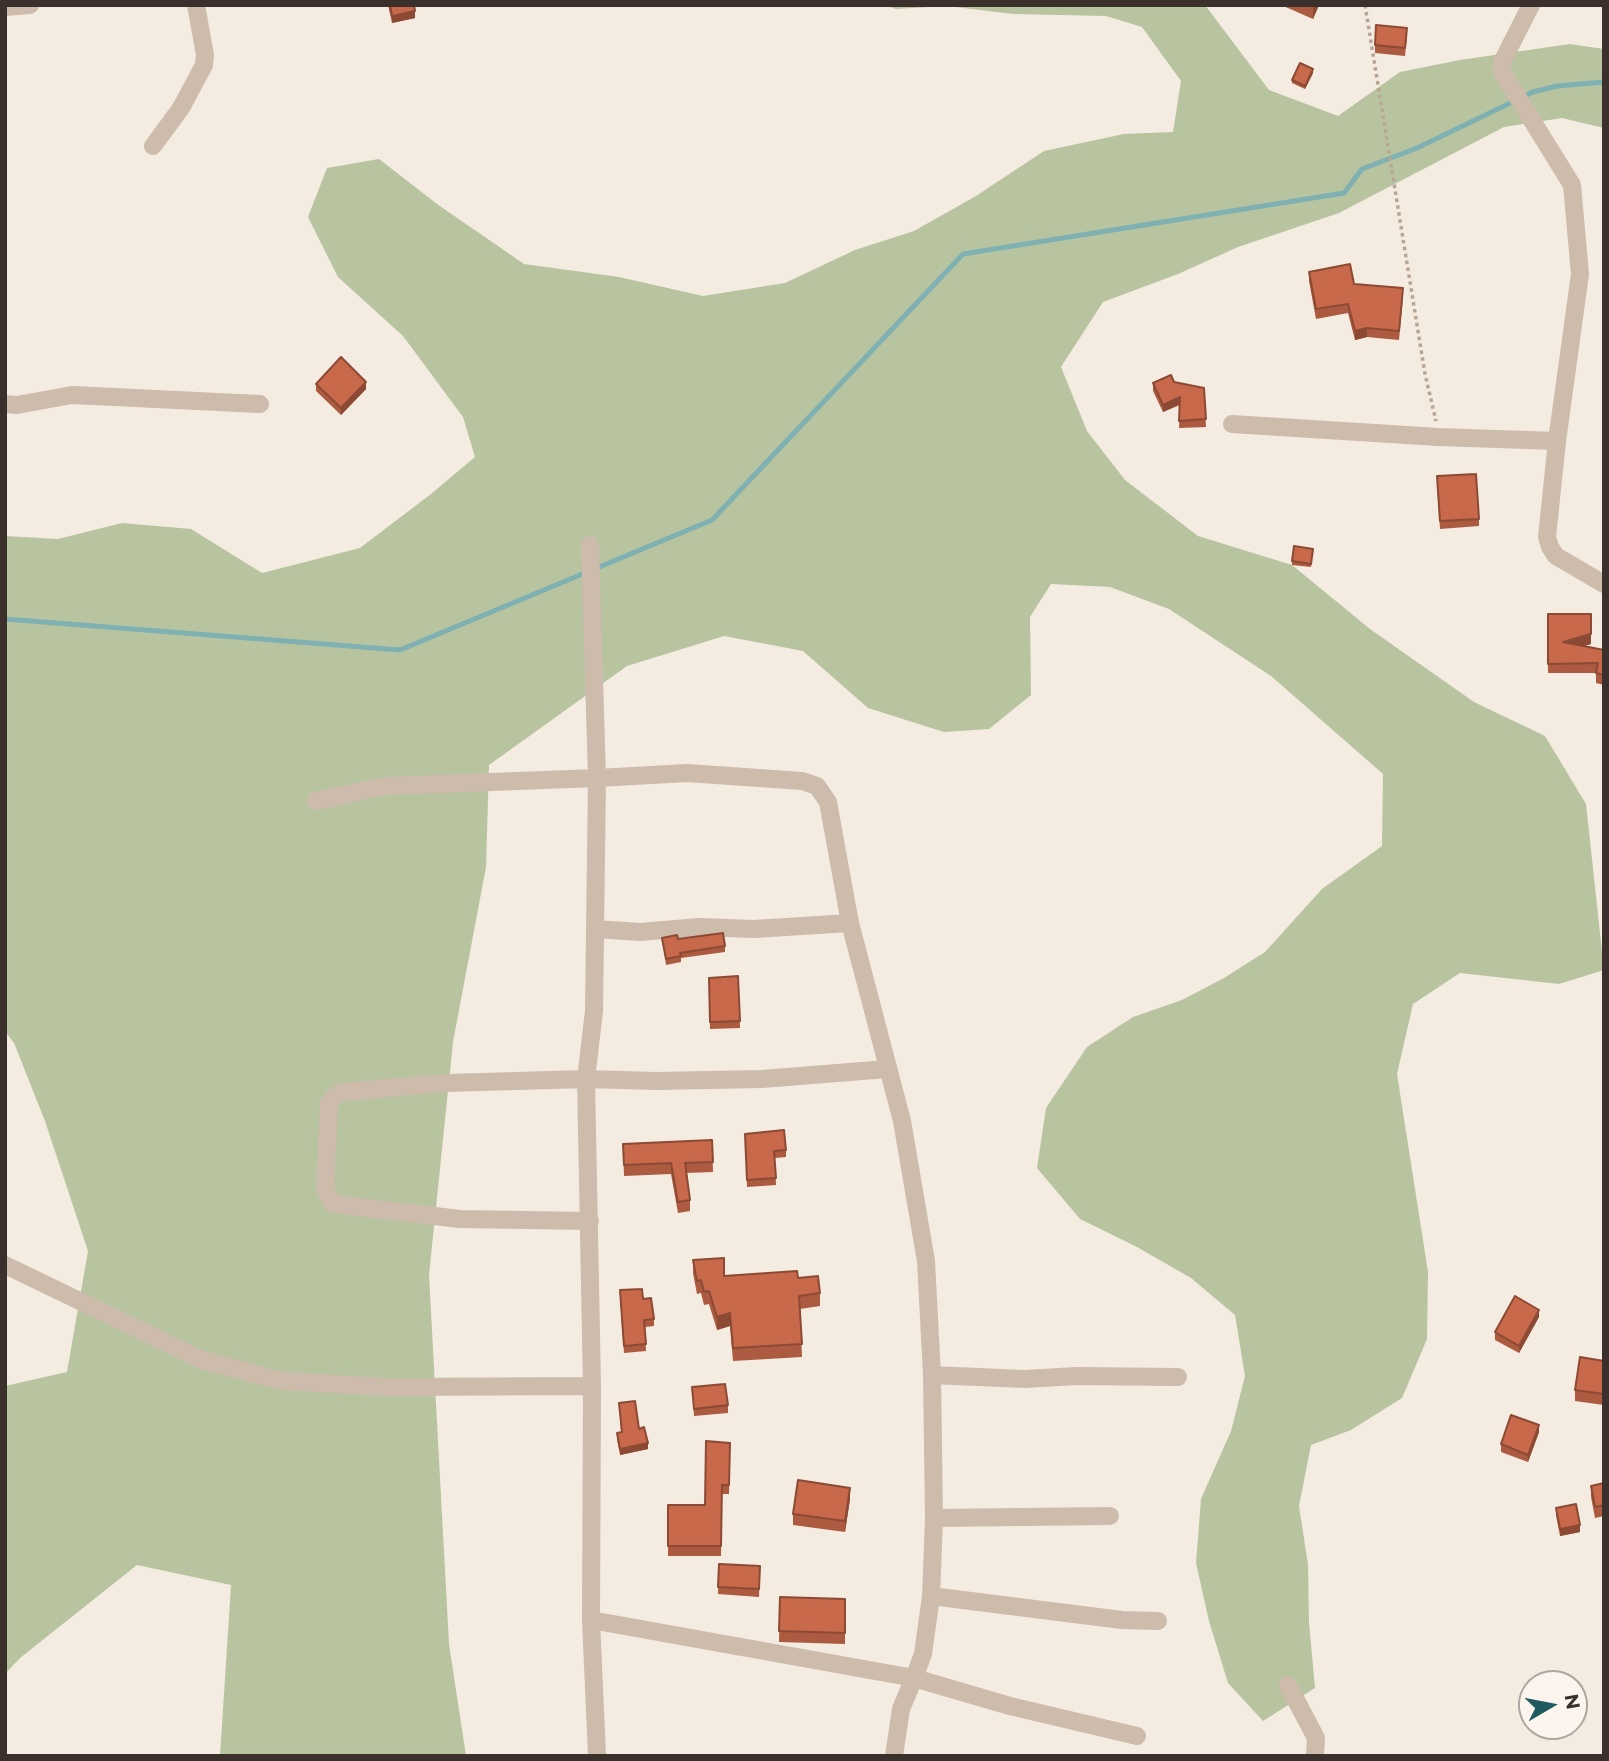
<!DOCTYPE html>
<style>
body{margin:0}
#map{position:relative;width:1609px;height:1761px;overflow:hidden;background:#f4ebe1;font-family:Montserrat,sans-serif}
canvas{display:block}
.frame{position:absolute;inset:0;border:7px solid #3b302b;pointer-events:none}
.north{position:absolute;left:1518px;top:1670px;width:70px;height:70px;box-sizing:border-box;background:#fbf5ee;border:2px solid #aea6a0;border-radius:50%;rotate:80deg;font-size:19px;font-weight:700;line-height:28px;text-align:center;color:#3b302b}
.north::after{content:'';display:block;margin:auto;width:24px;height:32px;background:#1f5a5e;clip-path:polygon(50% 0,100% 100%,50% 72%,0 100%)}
</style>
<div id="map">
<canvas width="1609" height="1761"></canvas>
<div class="frame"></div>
<div class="north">N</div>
</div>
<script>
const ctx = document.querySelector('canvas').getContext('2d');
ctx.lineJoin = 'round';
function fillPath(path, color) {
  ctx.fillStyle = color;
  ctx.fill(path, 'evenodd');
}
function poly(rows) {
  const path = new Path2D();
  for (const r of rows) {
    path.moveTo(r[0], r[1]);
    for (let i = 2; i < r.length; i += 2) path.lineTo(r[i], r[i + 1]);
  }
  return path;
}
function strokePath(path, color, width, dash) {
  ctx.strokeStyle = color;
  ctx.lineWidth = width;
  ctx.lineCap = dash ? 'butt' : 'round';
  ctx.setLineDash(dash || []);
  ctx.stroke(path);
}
const green = poly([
 [883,5,1205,5,1269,90,1338,116,1400,72,1460,60,1570,44,1604,49,1604,128,1562,118,1504,127,1339,213,1238,247,1178,274,1103,302,1061,367,1087,431,1125,480,1198,536,1292,565,1370,629,1474,702,1545,736,1586,804,1604,970,1559,984,1460,973,1413,1004,1397,1074,1428,1272,1427,1339,1402,1398,1351,1430,1311,1445,1299,1506,1308,1565,1309,1623,1315,1688,1263,1721,1228,1683,1209,1621,1196,1563,1201,1499,1231,1431,1245,1376,1235,1315,1191,1278,1137,1247,1080,1219,1037,1168,1046,1108,1087,1047,1133,1017,1182,1000,1224,978,1265,952,1322,889,1382,846,1383,774,1271,676,1169,609,1110,587,1051,584,1030,617,1031,695,989,729,944,732,868,708,803,651,724,636,627,666,489,765,486,867,453,1042,429,1275,449,1644,466,1756,220,1756,231,1585,137,1565,20,1658,5,1674,5,1386,67,1372,88,1251,45,1121,14,1043,5,1031,5,536,58,539,122,523,191,529,262,573,360,548,431,494,475,457,463,417,403,336,338,277,308,217,327,168,379,159,437,204,524,264,619,277,703,296,785,283,855,250,914,231,976,196,1044,151,1124,134,1173,132,1181,81,1142,27,1106,16,1013,14,947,6,896,9]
]);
const stream = poly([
 [5,619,400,650,712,520,963,254,1344,193,1362,169,1417,148,1533,92,1557,86,1604,82]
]);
const path = poly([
 [1365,5,1425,374,1436,421]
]);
const minor = poly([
 [1531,5,1502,62,1502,72,1572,185,1580,274,1557,441,1547,537,1550,547,1556,556,1604,584],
 [5,7,30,5],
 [153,146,181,108,204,65,205,55,196,5],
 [5,404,17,405,72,395,260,404],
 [1232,424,1438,437,1557,441],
 [316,801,385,786,597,778,590,545],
 [595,929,640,932,700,927,754,929,850,923],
 [590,1221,460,1219,333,1204,325,1189,329,1104,333,1097,342,1092,446,1083,586,1079,656,1081,762,1079,887,1069],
 [5,1265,202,1360,282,1381,389,1387,592,1386],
 [934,1518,932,1375,1025,1379,1076,1376,1178,1377],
 [931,1596,934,1518,1110,1516],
 [591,1620,914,1678,923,1654,931,1596,1122,1620,1158,1621],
 [1288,1685,1316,1738,1315,1756],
 [597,1756,591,1620,592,1386,586,1079,594,1011,597,778,687,773,802,781,817,786,828,802,850,923,902,1121,926,1261,932,1375],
 [894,1756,901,1709,914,1678,1010,1706,1137,1736]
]);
const wall = poly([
 [388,5,414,5,415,18,392,23],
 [1281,5,1319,5,1313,19],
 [1407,36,1405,56,1375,53,1375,45],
 [1313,73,1305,89,1292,83,1292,80],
 [1309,272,1403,297,1399,340,1367,337,1355,340,1348,313,1316,319,1309,281],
 [1174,382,1204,388,1206,427,1179,428,1180,405,1163,412,1153,391,1153,383],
 [316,384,366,389,341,415,316,391],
 [1437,484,1479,519,1479,526,1440,529],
 [1313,549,1311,567,1292,565,1292,561],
 [1548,614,1591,644,1584,646,1604,650,1604,685,1596,683,1596,673,1548,673],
 [662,938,678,939,725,946,725,952,681,958,681,962,666,965],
 [738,976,740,1028,710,1029,709,978],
 [745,1134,786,1150,786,1157,775,1158,776,1185,747,1187],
 [712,1140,713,1172,686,1173,690,1200,690,1211,678,1213,671,1174,624,1176,623,1144],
 [693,1260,724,1276,798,1278,820,1293,820,1306,800,1309,802,1357,733,1361,730,1326,717,1330,709,1304,704,1305,701,1293,697,1294,693,1273],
 [620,1297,643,1299,654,1319,654,1326,645,1327,646,1351,624,1353],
 [1539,1317,1519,1353,1495,1340,1495,1332],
 [1604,1361,1604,1405,1575,1401,1575,1390],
 [692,1387,728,1405,728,1413,694,1416],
 [619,1403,639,1429,648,1449,620,1455,617,1439,617,1433,621,1432],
 [1539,1432,1528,1462,1501,1452,1501,1444],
 [730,1443,729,1494,722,1494,721,1556,668,1556,668,1505,705,1505],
 [1604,1483,1604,1516,1595,1518,1591,1497,1591,1486],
 [850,1499,845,1532,793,1525,793,1514],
 [1556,1508,1580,1532,1560,1536,1556,1515],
 [719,1564,760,1566,759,1597,718,1594],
 [780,1597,845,1599,845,1644,779,1642]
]);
const shadedWall = poly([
 [1314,5,1319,5,1313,19,1313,8],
 [415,11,415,18,392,23,392,16],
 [1313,69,1313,73,1305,89,1305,86],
 [1367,328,1367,337,1355,340,1355,331],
 [366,382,366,389,341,415,341,408],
 [1180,397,1180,404,1163,412,1163,405],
 [1591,634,1591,644,1563,652,1563,642],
 [1539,1310,1539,1317,1519,1353,1519,1346],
 [730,1313,730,1326,717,1330,717,1317],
 [1539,1425,1539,1432,1528,1462,1528,1455],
 [648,1443,648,1449,620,1455,620,1449],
 [850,1488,850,1499,845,1532,845,1521],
 [1580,1525,1580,1532,1560,1536,1560,1529]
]);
const building = poly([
 [390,5,414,5,415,11,392,16,390,5],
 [1376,25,1407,28,1405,48,1375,45,1376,25],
 [1300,63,1313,69,1305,86,1292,80,1300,63],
 [1350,264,1354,284,1403,288,1399,331,1367,328,1355,331,1348,304,1316,309,1309,272,1350,264],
 [341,357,366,382,341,408,316,384,341,357],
 [1171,375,1174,382,1204,388,1206,419,1179,421,1180,397,1163,405,1153,383,1171,375],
 [1476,474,1479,519,1440,521,1437,476,1476,474],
 [1294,546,1313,549,1311,564,1292,561,1294,546],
 [1548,614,1591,614,1591,634,1563,642,1604,650,1604,675,1596,673,1598,663,1548,664,1548,614],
 [723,933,725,946,680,953,681,956,666,959,662,938,677,935,678,939,723,933],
 [738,976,740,1021,710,1022,709,978,738,976],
 [784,1130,786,1150,774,1151,776,1178,747,1180,745,1134,784,1130],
 [712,1140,713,1162,685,1163,690,1200,678,1202,671,1163,624,1165,623,1144,712,1140],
 [724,1258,724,1276,797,1271,798,1278,818,1276,820,1293,799,1296,802,1344,733,1348,730,1313,717,1317,709,1291,704,1292,701,1280,697,1281,693,1260,724,1258],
 [642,1289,643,1299,651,1298,654,1319,644,1320,646,1344,624,1346,620,1290,642,1289],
 [1515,1296,1539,1310,1519,1346,1495,1332,1515,1296],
 [1580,1357,1604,1361,1604,1394,1575,1390,1580,1357],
 [725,1384,728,1405,694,1409,692,1387,725,1384],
 [635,1401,639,1429,644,1427,648,1443,620,1449,617,1433,622,1432,619,1403,635,1401],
 [1511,1415,1539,1425,1528,1455,1501,1444,1511,1415],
 [706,1441,730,1443,729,1485,722,1485,721,1546,668,1546,668,1505,705,1505,706,1441],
 [798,1480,850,1488,845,1521,793,1514,798,1480],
 [1604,1483,1604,1505,1595,1507,1591,1486,1604,1483],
 [1576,1504,1580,1525,1560,1529,1556,1508,1576,1504],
 [719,1564,760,1566,759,1589,718,1587,719,1564],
 [780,1597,845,1599,845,1633,779,1631,780,1597]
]);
fillPath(green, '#b8c4a0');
strokePath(stream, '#7fb0b2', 5);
strokePath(path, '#b9a596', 3.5, [3.5, 3.5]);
strokePath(minor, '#cdbbac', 18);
fillPath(wall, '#ac5a40');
fillPath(shadedWall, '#8c4a34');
fillPath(building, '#c8694b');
strokePath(building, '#8c4a34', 2);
</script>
